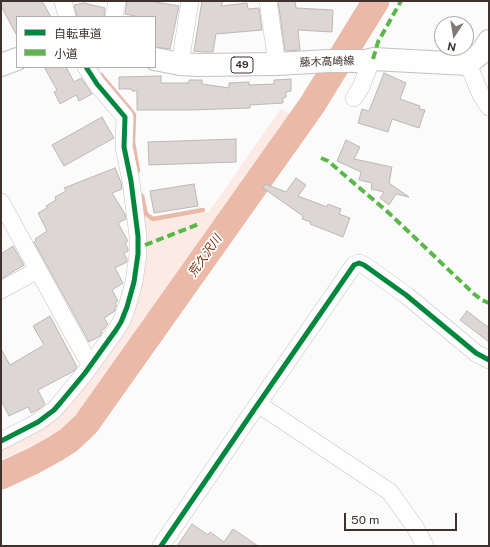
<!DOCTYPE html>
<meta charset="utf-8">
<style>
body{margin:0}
#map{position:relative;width:490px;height:547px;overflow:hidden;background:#fbfbfb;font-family:"Public Sans","Noto Sans JP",sans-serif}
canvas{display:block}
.frame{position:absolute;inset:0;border:2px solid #3d322e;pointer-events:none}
.legend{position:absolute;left:16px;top:16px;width:140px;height:52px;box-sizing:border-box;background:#fff;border:1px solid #b1adab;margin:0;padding:5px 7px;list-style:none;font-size:12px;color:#3d322e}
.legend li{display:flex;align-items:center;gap:8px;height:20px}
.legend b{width:20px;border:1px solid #b1adab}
.north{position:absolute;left:434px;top:16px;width:40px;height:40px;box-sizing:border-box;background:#fff;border:1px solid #b1adab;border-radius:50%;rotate:192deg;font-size:11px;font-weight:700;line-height:16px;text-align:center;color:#3d322e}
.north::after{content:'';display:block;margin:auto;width:14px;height:18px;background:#807876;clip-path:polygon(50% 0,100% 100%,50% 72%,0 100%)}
.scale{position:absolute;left:344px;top:513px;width:113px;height:18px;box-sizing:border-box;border:2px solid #3d322e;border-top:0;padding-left:5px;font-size:12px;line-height:14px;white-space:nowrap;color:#3d322e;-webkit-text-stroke:3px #fff;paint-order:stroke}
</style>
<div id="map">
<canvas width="490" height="547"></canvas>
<div class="frame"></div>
<ul class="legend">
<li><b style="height:5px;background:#00873e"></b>自転車道</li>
<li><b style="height:5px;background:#58b947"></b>小道</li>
</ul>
<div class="north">N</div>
<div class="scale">50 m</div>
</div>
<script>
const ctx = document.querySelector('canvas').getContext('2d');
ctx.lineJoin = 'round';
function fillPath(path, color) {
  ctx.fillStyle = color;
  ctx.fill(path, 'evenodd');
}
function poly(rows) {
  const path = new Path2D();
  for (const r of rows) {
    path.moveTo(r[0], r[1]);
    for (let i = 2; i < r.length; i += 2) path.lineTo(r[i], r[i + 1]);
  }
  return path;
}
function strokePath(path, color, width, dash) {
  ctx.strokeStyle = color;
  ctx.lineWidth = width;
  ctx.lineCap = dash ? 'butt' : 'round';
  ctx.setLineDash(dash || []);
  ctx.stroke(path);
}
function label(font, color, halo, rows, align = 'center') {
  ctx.font = font + ' "Public Sans","Noto Sans JP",sans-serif';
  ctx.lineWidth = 3.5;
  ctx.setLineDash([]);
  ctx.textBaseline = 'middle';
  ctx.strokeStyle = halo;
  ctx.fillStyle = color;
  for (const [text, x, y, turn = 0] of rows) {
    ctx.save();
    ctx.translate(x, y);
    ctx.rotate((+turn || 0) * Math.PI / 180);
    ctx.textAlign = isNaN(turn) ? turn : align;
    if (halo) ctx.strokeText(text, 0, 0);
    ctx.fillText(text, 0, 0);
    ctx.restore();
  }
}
const green = poly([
 [299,100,302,101,235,196,144,322,112,370,72,422,48,438,1,460,1,448,43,427,126,323,142,212,147,218,153,221,209,212,279,111,281,109,290,114]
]);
const stream = poly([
 [101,75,132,112,134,115,133,142,138,171],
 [142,196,146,214,153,219,203,210]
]);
const river = poly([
 [1,476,33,461,55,449,69,440,86,424,312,105,376,1]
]);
const building = poly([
 [1,1,42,1,51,17,17,17,17,36,1,6,1,1],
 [127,1,150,1,179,6,170,49,155,47,155,17,140,17,125,14,127,1],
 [202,1,223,1,221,6,247,3,248,9,259,8,262,30,216,34,213,52,204,52,194,51,202,1],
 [278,1,295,1,296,8,333,10,332,32,298,30,300,50,285,51,278,1],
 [84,3,105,8,104,17,77,17,74,5,84,3],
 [44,67,66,67,74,82,81,78,92,94,79,101,76,95,60,104,54,92,57,90,44,67],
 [384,73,406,83,400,99,420,106,419,109,425,110,419,128,392,119,388,132,358,123,362,109,369,111,384,73],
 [161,76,161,83,189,83,189,80,202,80,202,84,229,88,229,83,249,82,249,85,274,84,274,80,291,79,291,91,286,92,286,97,283,98,283,103,250,105,250,108,190,110,137,110,137,91,132,91,132,89,119,89,119,77,161,76],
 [102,117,114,138,64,166,52,145,102,117],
 [236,139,236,162,149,165,148,142,236,139],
 [346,140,360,147,354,159,392,167,389,183,409,197,396,194,389,205,380,198,384,192,371,189,372,183,359,180,361,172,337,161,346,140],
 [115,168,121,182,122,189,112,193,125,214,126,219,118,223,128,241,125,243,128,249,128,251,124,254,127,259,127,262,115,268,123,283,112,290,118,301,115,303,117,306,115,308,115,311,104,318,108,324,104,329,101,331,102,333,100,336,89,342,34,242,36,240,35,239,47,231,38,213,47,208,46,206,56,200,55,197,66,191,64,188,115,168],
 [296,178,306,185,298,196,327,207,328,204,341,209,339,214,350,218,343,237,310,224,311,222,302,219,303,216,263,188,265,184,286,192,296,178],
 [194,184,198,206,154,213,150,191,194,184],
 [13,246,24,265,1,279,1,254,13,246],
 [467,311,489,328,489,342,460,320,467,311],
 [50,316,77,367,74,371,38,390,45,404,39,409,31,413,28,407,9,416,1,400,1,349,10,365,44,345,33,326,50,316],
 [192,524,208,535,210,532,224,542,233,529,258,546,177,546,192,524]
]);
const minor = poly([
 [63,1,67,17],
 [268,1,277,64],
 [114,17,117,1],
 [180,64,190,1],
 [468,64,481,95,489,107],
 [354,98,361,87,368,69,373,59],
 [1,202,84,354,88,360,92,363],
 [1,290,38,270],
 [258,404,390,492,415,527,425,546],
 [1,441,38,422,54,410,61,402,85,373,116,330,121,322,127,307,134,282,138,254,138,236,131,181,124,147,125,117,97,84,86,67],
 [161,546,258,404,354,265,359,263,364,265,406,295,476,353,489,360]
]);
const primary = poly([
 [155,59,180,64,198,65,277,64,328,61,366,61,373,59,468,64,482,52,489,41],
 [1,65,17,59]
]);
const quiet = poly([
 [373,59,378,42,401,1],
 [321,158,328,161,390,214,474,294,482,300,489,303],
 [145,245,199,224]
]);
const cycleway = poly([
 [1,441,38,422,54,410,61,402,85,373,116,330,121,322,127,307,134,282,138,254,138,236,131,181,124,147,125,117,97,84,86,67],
 [161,546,258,404,354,265,359,263,364,265,406,295,476,353,489,360]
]);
const shields = [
 [242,65,22]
];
const shieldNames = [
 ["49",242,65]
];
const streetNames = [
 ["藤木高崎線",327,62,-2]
];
const waterNames = [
 ["荒久沢川",205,256,-55]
];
fillPath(green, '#fceae4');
strokePath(stream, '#eab9a8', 4.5);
strokePath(river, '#eab9a8', 27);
fillPath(building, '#dcd7d5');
strokePath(building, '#bdb8b6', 1);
strokePath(minor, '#c6c1bf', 18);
strokePath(primary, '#c6c1bf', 24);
strokePath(minor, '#fefefe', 17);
strokePath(primary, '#fefefe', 22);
strokePath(quiet, '#58b947', 4, [8, 4]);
strokePath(cycleway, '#00873e', 5);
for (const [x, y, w] of shields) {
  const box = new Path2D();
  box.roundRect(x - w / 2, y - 8, w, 16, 3);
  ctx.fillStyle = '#fff';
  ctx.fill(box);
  strokePath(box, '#3d322e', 1);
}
label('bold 10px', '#3d322e', null, shieldNames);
label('11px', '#3d322e', '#fff', streetNames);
label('italic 12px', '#772701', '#fff', waterNames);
</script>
